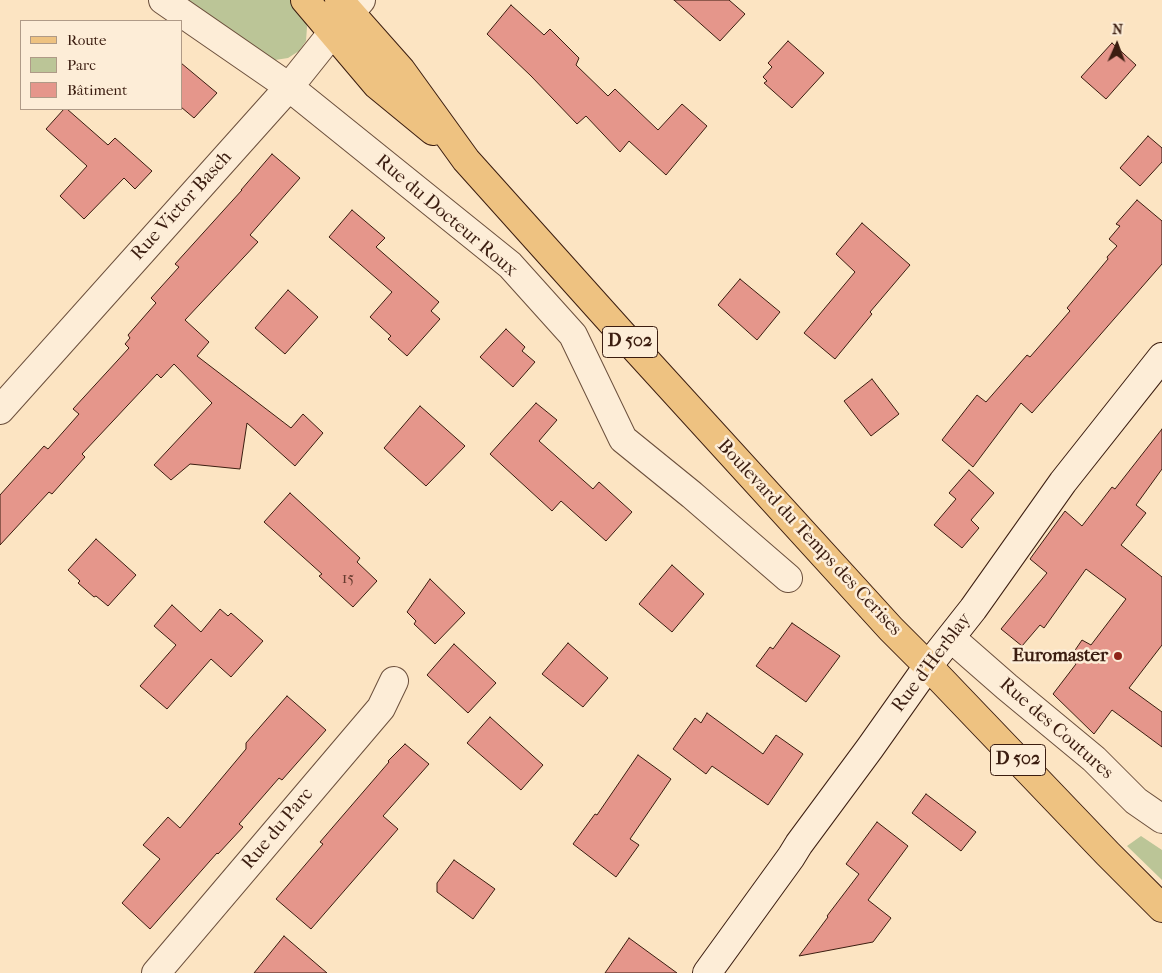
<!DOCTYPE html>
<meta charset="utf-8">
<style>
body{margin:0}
#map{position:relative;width:1162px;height:973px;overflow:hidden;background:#fce4c2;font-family:"IM FELL French Canon",serif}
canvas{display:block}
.legend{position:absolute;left:20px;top:20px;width:162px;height:90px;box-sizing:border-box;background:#fdedd7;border:1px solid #af9a87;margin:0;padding:6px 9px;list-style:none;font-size:15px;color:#3b1d10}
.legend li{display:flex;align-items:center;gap:10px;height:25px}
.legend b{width:25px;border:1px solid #af9a87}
.north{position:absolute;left:1092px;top:20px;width:50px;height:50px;-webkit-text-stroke:4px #fdedd7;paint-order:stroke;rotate:2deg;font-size:14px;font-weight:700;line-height:20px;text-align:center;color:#3b1d10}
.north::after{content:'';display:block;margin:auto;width:18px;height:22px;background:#3b1d10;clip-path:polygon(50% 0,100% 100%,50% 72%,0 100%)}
</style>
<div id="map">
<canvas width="1162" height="973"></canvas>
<ul class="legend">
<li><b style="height:6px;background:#eec281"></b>Route</li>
<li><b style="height:14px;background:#bbc597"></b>Parc</li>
<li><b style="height:14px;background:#e5968b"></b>Bâtiment</li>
</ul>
<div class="north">N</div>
</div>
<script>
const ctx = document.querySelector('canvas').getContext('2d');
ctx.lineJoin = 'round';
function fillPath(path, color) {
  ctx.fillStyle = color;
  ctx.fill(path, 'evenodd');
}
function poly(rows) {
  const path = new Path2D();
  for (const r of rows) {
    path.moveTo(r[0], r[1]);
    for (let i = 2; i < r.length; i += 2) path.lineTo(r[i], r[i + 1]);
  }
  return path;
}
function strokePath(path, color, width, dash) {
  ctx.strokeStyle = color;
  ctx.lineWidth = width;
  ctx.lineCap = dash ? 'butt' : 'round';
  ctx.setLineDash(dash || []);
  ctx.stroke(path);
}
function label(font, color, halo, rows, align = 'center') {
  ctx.font = font + ' "IM FELL French Canon",serif';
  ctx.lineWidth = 5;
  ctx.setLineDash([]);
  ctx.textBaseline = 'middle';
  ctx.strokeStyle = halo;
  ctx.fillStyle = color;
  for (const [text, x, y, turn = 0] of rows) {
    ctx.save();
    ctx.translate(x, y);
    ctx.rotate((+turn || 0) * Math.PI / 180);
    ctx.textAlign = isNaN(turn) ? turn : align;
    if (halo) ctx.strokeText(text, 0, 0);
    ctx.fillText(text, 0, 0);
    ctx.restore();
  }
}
const green = poly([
 [182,0,292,0,305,15,307,27,306,41,299,51,288,58,275,60,247,45],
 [1141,836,1162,850,1162,880,1127,846]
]);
const building = poly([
 [674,0,729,0,745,14,720,41,674,0],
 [511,5,544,35,550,29,579,58,576,65,608,96,615,89,658,130,682,104,707,126,666,175,629,141,620,152,586,116,577,124,531,76,487,34,511,5],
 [788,41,824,73,792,108,764,83,767,81,763,77,772,67,768,63,788,41],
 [1112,43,1136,65,1106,99,1081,77,1112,43],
 [181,63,217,93,194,118,181,107,181,63],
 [64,109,67,109,108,145,115,138,152,171,135,189,124,178,84,219,60,196,87,166,46,129,64,109],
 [1148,136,1162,148,1162,162,1140,186,1120,168,1148,136],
 [272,154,300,178,250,235,258,242,185,320,209,342,197,356,291,428,303,414,323,433,295,466,247,423,240,469,190,464,171,480,154,465,212,403,174,364,161,378,157,374,82,454,85,457,52,494,49,492,0,545,0,495,44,446,48,449,79,414,73,409,129,348,125,344,130,338,128,335,156,303,151,298,179,267,175,264,242,190,241,190,272,154],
 [1137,200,1162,221,1162,264,1032,413,1021,403,973,467,942,440,977,395,986,402,1027,355,1030,357,1070,311,1067,308,1108,259,1107,257,1117,246,1109,239,1120,226,1116,224,1137,200],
 [352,210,385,238,376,247,439,302,431,311,440,319,407,356,388,339,391,336,370,317,392,292,329,237,352,210],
 [862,223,910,265,870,312,872,314,835,359,804,333,855,272,836,254,862,223],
 [740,279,780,312,757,340,718,305,740,279],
 [288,290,318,317,285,354,255,328,288,290],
 [506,329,525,347,522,351,535,362,513,387,480,357,506,329],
 [872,379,899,414,871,436,844,401,872,379],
 [536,403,557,420,539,441,593,489,599,482,632,512,606,541,561,501,552,511,490,454,536,403],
 [420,406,465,446,426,486,384,448,420,406],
 [1162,429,1162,469,1136,505,1146,513,1121,545,1162,577,1162,645,1129,688,1162,712,1162,747,1112,710,1094,734,1053,694,1076,664,1069,659,1082,640,1091,645,1126,599,1086,569,1044,628,1040,625,1022,646,1001,629,1047,573,1030,559,1065,511,1082,526,1112,487,1115,489,1162,429],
 [969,470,994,493,971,520,979,528,962,548,934,525,956,499,949,493,969,470],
 [290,493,360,558,357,562,377,581,353,607,319,576,322,574,264,522,290,493],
 [96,539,136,575,108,606,96,596,94,597,78,583,80,581,68,570,96,539],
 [672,565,704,594,672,632,639,604,672,565],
 [430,579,465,613,435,644,414,624,416,621,407,612,430,579],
 [172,605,201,632,220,609,228,616,231,613,263,641,231,677,211,659,167,709,140,686,176,645,154,626,172,605],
 [792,623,840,656,806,702,756,666,770,647,773,649,792,623],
 [568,643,608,678,583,707,542,674,568,643],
 [454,644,496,683,468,713,427,675,454,644],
 [287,696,326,730,282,780,279,778,239,824,243,827,218,854,217,853,150,929,122,903,160,859,143,845,168,817,180,828,246,749,246,743,287,696],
 [707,713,763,754,776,735,803,754,768,805,712,766,706,774,673,749,695,718,701,723,707,713],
 [490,717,543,765,521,790,467,743,490,717],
 [405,744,429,764,383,816,398,829,311,929,276,899,323,844,320,842,389,762,388,761,405,744],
 [638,755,671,779,630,839,639,845,616,877,573,844,595,814,597,815,638,755],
 [926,794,976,832,961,851,912,813,926,794],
 [877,822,908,846,868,900,891,918,873,942,799,956,828,917,827,916,859,874,846,864,877,822],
 [454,860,495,889,473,919,437,892,437,883,454,860],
 [284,936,327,973,254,973,284,936],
 [629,938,677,973,605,973,629,938]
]);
const street = poly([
 [163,0,289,87,510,265,573,335,623,439,692,495,788,578],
 [0,410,289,87,333,32,361,0],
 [951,638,1007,687,1094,759,1136,801,1162,819],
 [156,973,381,708,394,681]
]);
const secondary = poly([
 [707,973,791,857,799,844,870,748,928,666,973,609,1063,482,1162,357]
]);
const primary = poly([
 [305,0,377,85,433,131],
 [339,0,401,70,466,160,632,345,891,629,928,666,1108,854,1162,908]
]);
const markers = [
 [1118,656,5,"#8f2418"]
];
const numberNames = [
 ["15",348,579]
];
const shields = [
 [630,342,55],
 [1018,760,55]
];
const shieldNames = [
 ["D 502",630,342],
 ["D 502",1018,760]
];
const streetNames = [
 ["Rue Victor Basch",182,206,-48],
 ["Rue du Docteur Roux",446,216,40],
 ["Boulevard du Temps des Cerises",809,538,47],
 ["Rue d'Herblay",932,663,-53],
 ["Rue des Coutures",1056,729,41],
 ["Rue du Parc",278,829,-50]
];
const poiNames = [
 ["Euromaster",1108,656]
];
fillPath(green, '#bbc597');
fillPath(building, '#e5968b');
strokePath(building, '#3b1d10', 1);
strokePath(street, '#6b4f3c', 30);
strokePath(secondary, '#3b1d10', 30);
strokePath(primary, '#3b1d10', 30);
strokePath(street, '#fdedd7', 28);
strokePath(secondary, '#fdedd7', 28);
strokePath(primary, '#eec281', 28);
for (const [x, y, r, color] of markers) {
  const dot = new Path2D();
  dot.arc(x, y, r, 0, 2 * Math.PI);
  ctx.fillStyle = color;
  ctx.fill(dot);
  strokePath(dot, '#fdedd7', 2);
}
label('16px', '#663b2f', null, numberNames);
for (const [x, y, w] of shields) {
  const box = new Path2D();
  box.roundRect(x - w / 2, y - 15.5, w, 31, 4);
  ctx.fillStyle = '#fdedd7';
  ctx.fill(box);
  strokePath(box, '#3b1d10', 1);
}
label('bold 18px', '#3b1d10', null, shieldNames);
label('19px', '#3b1d10', '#fdedd7', streetNames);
label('bold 19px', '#3b1d10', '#fdedd7', poiNames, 'right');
</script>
